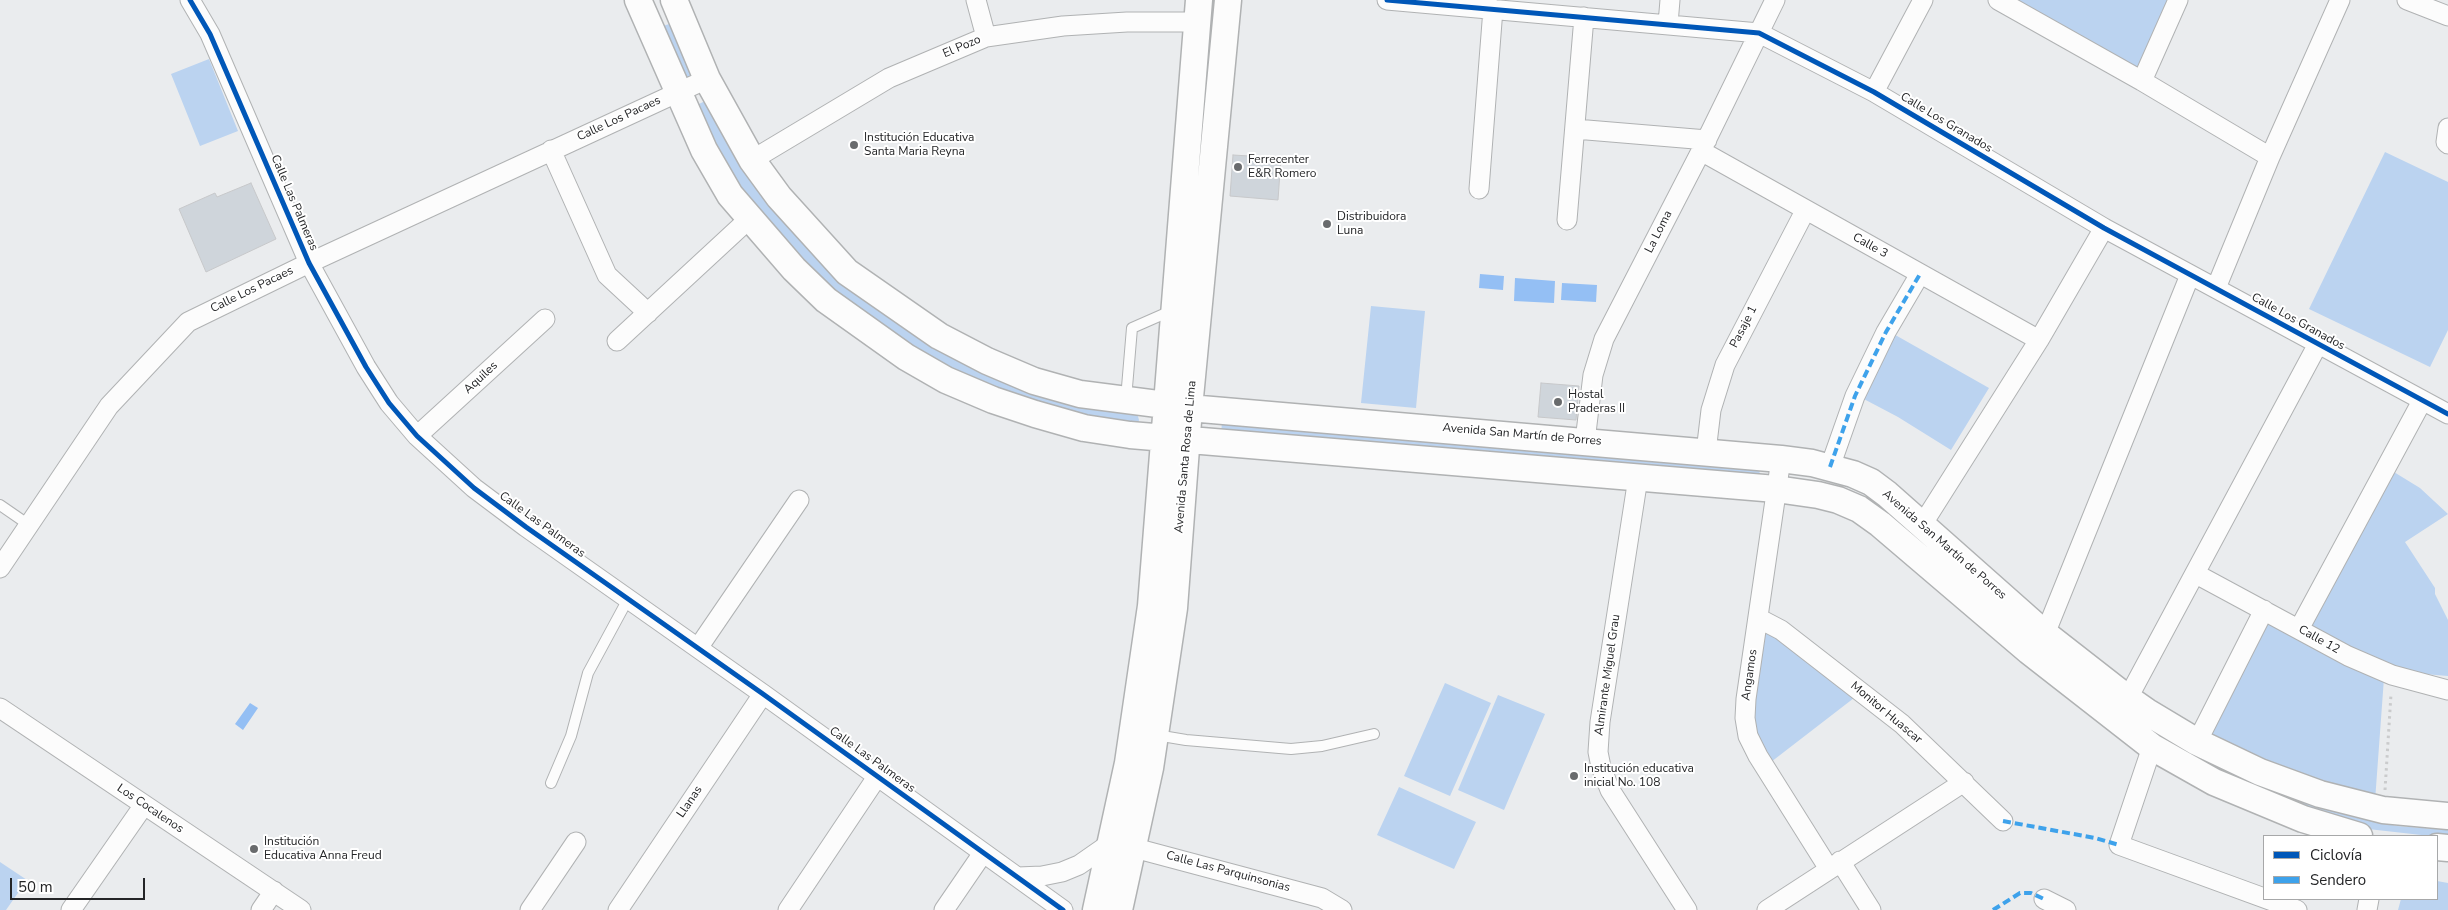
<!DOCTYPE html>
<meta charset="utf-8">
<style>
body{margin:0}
#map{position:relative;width:2448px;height:910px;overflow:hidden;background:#eaecee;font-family:"Nunito Sans",sans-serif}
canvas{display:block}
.legend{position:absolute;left:2263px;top:835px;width:175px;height:65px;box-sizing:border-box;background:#fff;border:1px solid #a7a8a9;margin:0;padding:6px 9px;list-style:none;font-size:15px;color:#242527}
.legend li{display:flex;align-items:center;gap:10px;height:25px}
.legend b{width:25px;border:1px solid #a7a8a9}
.scale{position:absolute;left:10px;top:878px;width:135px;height:22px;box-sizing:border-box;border:2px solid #242527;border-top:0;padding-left:6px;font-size:15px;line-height:18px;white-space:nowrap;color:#242527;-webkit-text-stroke:4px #fff;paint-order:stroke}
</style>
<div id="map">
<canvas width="2448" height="910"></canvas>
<ul class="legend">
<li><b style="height:6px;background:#0057b8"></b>Ciclovía</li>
<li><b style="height:6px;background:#3ea2eb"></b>Sendero</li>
</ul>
<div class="scale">50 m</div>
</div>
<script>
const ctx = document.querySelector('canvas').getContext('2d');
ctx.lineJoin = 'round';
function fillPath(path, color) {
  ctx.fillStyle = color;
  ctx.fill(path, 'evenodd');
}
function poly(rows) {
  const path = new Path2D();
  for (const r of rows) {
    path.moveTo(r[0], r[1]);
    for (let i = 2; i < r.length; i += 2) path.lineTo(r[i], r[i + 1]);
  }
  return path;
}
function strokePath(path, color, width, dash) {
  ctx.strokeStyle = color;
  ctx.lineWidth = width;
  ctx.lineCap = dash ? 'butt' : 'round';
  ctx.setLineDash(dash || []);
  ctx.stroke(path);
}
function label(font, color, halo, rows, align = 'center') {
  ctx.font = font + ' "Nunito Sans",sans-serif';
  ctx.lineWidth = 4;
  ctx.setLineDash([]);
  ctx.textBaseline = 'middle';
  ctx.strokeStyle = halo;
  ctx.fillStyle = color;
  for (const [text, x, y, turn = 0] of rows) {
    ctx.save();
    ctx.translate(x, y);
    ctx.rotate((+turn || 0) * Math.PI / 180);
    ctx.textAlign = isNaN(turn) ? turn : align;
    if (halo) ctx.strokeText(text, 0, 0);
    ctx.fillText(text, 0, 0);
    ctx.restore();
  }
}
const green = poly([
 [2015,0,2171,0,2142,73],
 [673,23,696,75,682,82,659,27],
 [209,59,238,131,200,146,171,74],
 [709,99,913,333,1137,413,1139,420,1136,431,955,378,824,284,739,186,695,106],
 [2385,152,2448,182,2448,330,2430,367,2309,309],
 [1371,306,1425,311,1416,408,1361,403],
 [1890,332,1989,388,1951,450,1898,417,1860,397],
 [1222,420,1760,467,1759,479,1221,438],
 [2389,469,2420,488,2448,514,2405,542,2435,588,2435,594,2448,620,2448,676,2400,672,2304,626],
 [2264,620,2384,678,2375,801,2325,788,2207,737],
 [1767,633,1774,633,1854,698,1771,762,1757,738,1751,717,1762,637],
 [1445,683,1491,703,1450,796,1404,776],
 [1498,695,1545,714,1504,810,1458,790],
 [2126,714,2197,754,2290,797,2353,817,2397,826,2448,830,2448,838,2368,829,2218,776],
 [1399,787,1476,822,1454,869,1377,835],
 [0,862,27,880,6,910,0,910],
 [2437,881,2448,883,2448,910,2398,910,2401,899,2437,899]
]);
const water = poly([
 [1480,274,1504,276,1503,290,1479,288],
 [1515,278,1555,281,1554,303,1514,301],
 [1562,283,1597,285,1596,302,1561,300],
 [250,703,258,708,243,730,235,724]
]);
const building = poly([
 [1233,155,1281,158,1278,200,1230,196,1233,155],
 [251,183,276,239,206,272,179,209,215,193,217,197,251,183],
 [1541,383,1579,386,1576,420,1538,417,1541,383]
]);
const path = poly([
 [2385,790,2391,694]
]);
const lane = poly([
 [1126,399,1132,328,1173,310],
 [0,505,29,525],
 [1156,735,1186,740,1291,749,1322,746,1374,734],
 [551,783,571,736,588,673,628,599]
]);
const street = poly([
 [190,0,210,34,309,263,366,367,389,403,417,436,474,488,526,527,763,694,1063,910],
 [976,0,986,37],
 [1387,0,1759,33,1874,92,2104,228,2448,414],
 [1998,0,2142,81,2270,157],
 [2407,0,2448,16],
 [1668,24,1670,0],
 [2142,81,2178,0],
 [1874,92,1923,0],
 [2448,128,2446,142,2448,144],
 [1575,129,1707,140],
 [551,150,607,275,648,313],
 [1701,151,2039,340],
 [752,160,889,78,986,37,1063,26,1127,22,1197,22],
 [1479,189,1493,9],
 [1567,220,1584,17],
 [2216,288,2270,157,2340,0],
 [617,341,750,218],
 [417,436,545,319],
 [1585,441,1593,375,1604,339,1701,151,1775,0],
 [1706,452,1711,410,1725,365,1805,211],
 [1781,459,1746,699,1745,718,1748,736,1758,756,1829,869],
 [1830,467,1855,396,1886,332,1920,274],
 [1638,478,1600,722,1598,752,1601,767,1610,790,1687,910],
 [1922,525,2039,340,2104,228],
 [0,568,109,406,188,322,309,263,707,79],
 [2196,574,2348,656,2392,675,2448,690],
 [1758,618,1781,630,1902,724,2003,821],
 [2299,629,2422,401],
 [2045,634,2190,275],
 [698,648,799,500],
 [0,708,301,910],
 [2122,709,2318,344],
 [2197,742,2264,610],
 [2152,747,2119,845,2297,910],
 [1840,861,1871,910],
 [1018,877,1042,876,1062,872,1079,865,1112,842,1322,898,1342,910],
 [2044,899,2066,910],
 [71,910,144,805],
 [261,910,274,891],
 [530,910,576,842],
 [618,910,763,694],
 [788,910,877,777],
 [944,910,983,853],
 [1767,910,1964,782],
 [2367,910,2369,899]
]);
const secondary = poly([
 [638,0,704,150,730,195,794,269,826,300,906,357,946,380,993,400,1035,414,1084,428,1130,435,1776,489,1818,495,1838,500,1859,509,1880,524,2029,651,2152,747,2214,782,2303,819,2359,836],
 [674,0,707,79,752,160,779,197,847,272,939,336,987,361,1034,381,1080,394,1189,408,1781,459,1812,463,1853,474,1871,482,1887,494,2045,634,2127,698,2147,712,2197,742,2260,772,2320,794,2383,810,2448,816],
 [2437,847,2448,848],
 [1096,910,1128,763,1151,606,1199,0],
 [1119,910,1150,768,1174,608,1189,408,1228,0]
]);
const quiet = poly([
 [1830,467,1855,396,1886,332,1920,274],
 [2003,821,2095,838,2119,845],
 [1993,910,2020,893,2031,893,2044,899]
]);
const cycleway = poly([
 [190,0,210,34,309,263,366,367,389,403,417,436,474,488,526,527,763,694,1063,910],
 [1387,0,1759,33,1874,92,2104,228,2448,414]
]);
const markers = [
 [854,145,5,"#696b6d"],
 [1238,167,5,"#696b6d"],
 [1327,224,5,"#696b6d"],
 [1558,402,5,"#696b6d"],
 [1574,776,5,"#696b6d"],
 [254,849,5,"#696b6d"]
];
const streetNames = [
 ["El Pozo",962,47,-23],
 ["Calle Los Pacaes",619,119,-25],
 ["Calle Los Granados",1946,123,31],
 ["Calle Las Palmeras",294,203,67],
 ["La Loma",1659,232,-63],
 ["Calle 3",1870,246,29],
 ["Calle Los Pacaes",252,290,-26],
 ["Calle Los Granados",2298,322,29],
 ["Pasaje 1",1744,327,-63],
 ["Aquiles",481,378,-43],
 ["Avenida San Martín de Porres",1522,435,5],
 ["Avenida Santa Rosa de Lima",1186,457,-85],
 ["Calle Las Palmeras",542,525,36],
 ["Avenida San Martín de Porres",1944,545,41],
 ["Calle 12",2319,640,29],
 ["Almirante Miguel Grau",1608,675,-82],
 ["Angamos",1750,675,-82],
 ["Monitor Huascar",1886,713,40],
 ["Calle Las Palmeras",872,760,36],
 ["Llanas",690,802,-56],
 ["Los Cocalenos",150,809,34],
 ["Calle Las Parquinsonias",1228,872,15]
];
const poiNames = [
 ["Institución Educativa",864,138],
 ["Santa Maria Reyna",864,152],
 ["Ferrecenter",1248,160],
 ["E&R Romero",1248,174],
 ["Distribuidora",1337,217],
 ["Luna",1337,231],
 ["Hostal",1568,395],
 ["Praderas II",1568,409],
 ["Institución educativa",1584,769],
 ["inicial No. 108",1584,783],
 ["Institución",264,842],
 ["Educativa Anna Freud",264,856]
];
fillPath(green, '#bbd3f0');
fillPath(water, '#94bff4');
fillPath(building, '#cfd5db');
strokePath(building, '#c7c8ca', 1);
strokePath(lane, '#b0b2b3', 12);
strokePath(street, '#b0b2b3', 21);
strokePath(secondary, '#b0b2b3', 29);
strokePath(path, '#cacbcc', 3, [2.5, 4]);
strokePath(lane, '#fcfcfc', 10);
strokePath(street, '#fcfcfc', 19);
strokePath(secondary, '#fcfcfc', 26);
strokePath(quiet, '#3ea2eb', 4, [8, 4]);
strokePath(cycleway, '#0057b8', 5);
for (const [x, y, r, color] of markers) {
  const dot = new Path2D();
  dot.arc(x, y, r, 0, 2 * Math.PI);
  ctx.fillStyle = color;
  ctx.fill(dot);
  strokePath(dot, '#fff', 2);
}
label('12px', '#242527', '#fff', streetNames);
label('12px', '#242527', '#fff', poiNames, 'left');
</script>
